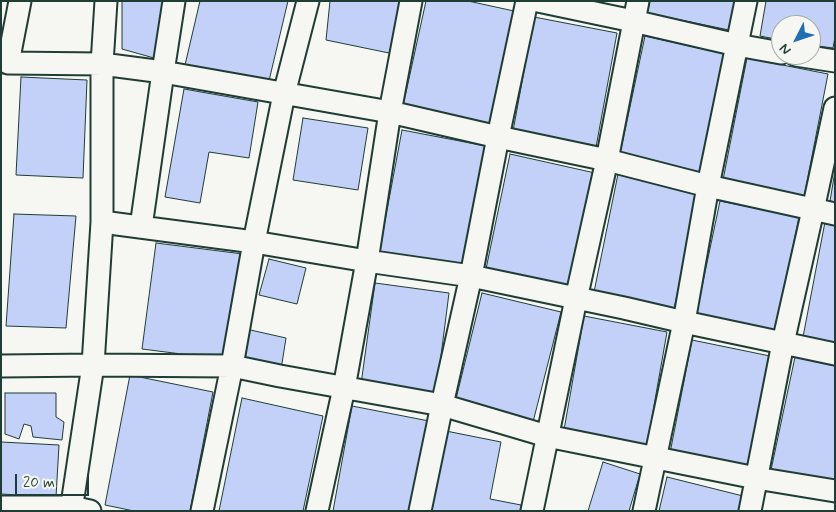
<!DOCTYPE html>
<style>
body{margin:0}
#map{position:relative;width:836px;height:512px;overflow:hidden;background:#f6f6f2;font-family:Mynerve,sans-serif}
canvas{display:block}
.frame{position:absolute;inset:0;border:2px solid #1f3d34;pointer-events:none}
.north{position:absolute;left:771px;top:15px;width:50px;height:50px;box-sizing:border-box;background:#f6f6f2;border:1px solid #a0aca6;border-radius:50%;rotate:229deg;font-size:14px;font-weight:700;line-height:20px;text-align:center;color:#1f3d34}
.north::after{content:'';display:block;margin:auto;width:18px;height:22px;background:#1f6fb2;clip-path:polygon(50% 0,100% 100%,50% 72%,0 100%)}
.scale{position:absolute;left:15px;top:474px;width:74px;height:22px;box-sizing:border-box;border:2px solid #1f3d34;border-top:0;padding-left:6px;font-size:15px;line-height:18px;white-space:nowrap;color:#1f3d34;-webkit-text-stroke:4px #f6f6f2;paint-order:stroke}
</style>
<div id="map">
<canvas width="836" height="512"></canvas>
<div class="frame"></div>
<div class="north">N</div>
<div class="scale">20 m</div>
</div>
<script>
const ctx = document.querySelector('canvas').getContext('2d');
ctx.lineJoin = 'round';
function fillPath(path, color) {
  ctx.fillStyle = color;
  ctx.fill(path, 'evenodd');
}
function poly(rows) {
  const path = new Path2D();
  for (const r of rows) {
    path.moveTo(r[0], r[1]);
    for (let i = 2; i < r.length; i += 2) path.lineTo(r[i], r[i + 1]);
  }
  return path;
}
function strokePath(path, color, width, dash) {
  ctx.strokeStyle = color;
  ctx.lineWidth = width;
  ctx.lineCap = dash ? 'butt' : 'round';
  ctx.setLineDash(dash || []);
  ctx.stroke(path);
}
const building = poly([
 [122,1,165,1,154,58,122,49,122,1],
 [200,1,288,1,268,85,185,65,200,1],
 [330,1,404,1,389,53,326,40,330,1],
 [426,1,468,1,514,11,489,125,403,106,426,1],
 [650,1,735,1,729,30,647,13,650,1],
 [766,1,835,1,835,37,833,48,811,45,811,25,781,25,781,40,760,36,766,1],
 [534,17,617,33,596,147,513,131,534,17],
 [645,36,725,54,700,172,620,154,645,36],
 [747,58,828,74,804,197,723,180,747,58],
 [21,77,87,80,83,178,16,175,21,77],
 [184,89,258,102,249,158,209,152,200,203,165,197,184,89],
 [303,118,368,128,358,190,293,180,303,118],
 [402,130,486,146,463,269,379,253,402,130],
 [510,154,595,173,571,288,486,269,510,154],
 [835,171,835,202,830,201,835,171],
 [618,174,699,192,674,309,594,292,618,174],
 [720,201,799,217,775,332,696,315,720,201],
 [14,214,76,216,66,328,6,326,14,214],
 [825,222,835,224,835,343,803,337,825,222],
 [156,243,243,254,229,360,142,349,156,243],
 [269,259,306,268,297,304,259,295,269,259],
 [375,283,449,293,436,395,361,384,375,283],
 [482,293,561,312,533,422,455,403,482,293],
 [584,316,667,332,647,445,564,430,584,316],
 [246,329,286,338,280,376,239,362,246,329],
 [692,340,770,356,748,468,670,453,692,340],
 [795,357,835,366,835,484,771,470,795,357],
 [130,375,213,392,190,511,134,511,105,505,130,375],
 [5,393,56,393,56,417,64,422,62,440,33,437,31,426,24,424,19,439,5,434,5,393],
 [242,398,323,416,303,511,219,511,242,398],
 [352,406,429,421,412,511,333,511,352,406],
 [446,431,501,442,490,499,521,505,520,511,430,511,446,431],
 [1,442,59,445,56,497,1,494,1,442],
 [603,462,640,474,629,511,588,511,603,462],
 [667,477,743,496,740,511,659,511,667,477]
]);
const minor = poly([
 [538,1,633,21,737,45,781,53],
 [796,55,835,61],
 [1,59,8,63,102,64,163,72,390,112,498,137,607,160,708,186,835,214],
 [8,63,20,1],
 [102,222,254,242,367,261,471,276,624,308,684,322,835,354],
 [141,227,163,72,174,1],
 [1,366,93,365,232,366,280,376,442,405,547,436,756,478,835,491],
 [1,507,71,507,90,511],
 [71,511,93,365,102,222,102,64,106,1],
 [202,511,232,366,254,242,284,94,308,1],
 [317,511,344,388,367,261,390,112,411,1],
 [420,511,442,405,471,276,498,137,527,1],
 [532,511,576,299,607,160,638,1],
 [644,511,684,322,708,186,746,1],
 [750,511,783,343,813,210,835,108]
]);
fillPath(building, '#c3d1f8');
strokePath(building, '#1f3d34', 1);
strokePath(minor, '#1f3d34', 25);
strokePath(minor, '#f6f6f2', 21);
</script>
